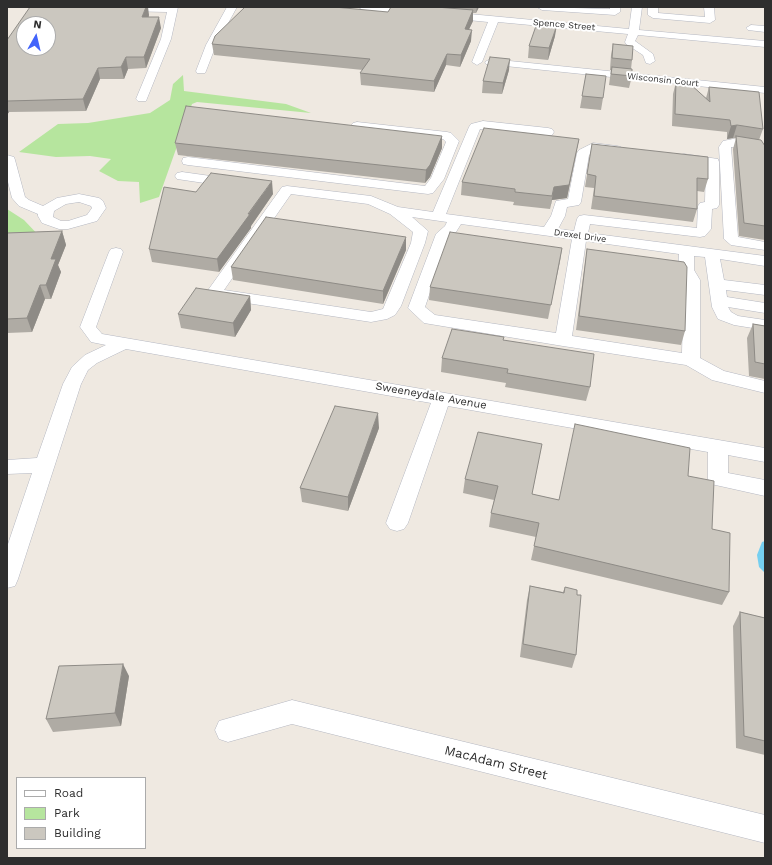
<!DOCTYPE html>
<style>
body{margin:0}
#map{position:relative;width:772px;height:865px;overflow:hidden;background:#efe9e1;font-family:"Work Sans",sans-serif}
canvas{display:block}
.frame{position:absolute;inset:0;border:8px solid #2e2e2e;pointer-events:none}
.legend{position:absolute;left:16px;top:777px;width:130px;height:72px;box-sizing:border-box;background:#fff;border:1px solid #ababab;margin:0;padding:5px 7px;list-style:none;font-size:12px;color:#2e2e2e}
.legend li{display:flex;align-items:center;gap:8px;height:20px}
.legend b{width:20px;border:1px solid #ababab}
.north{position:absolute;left:16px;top:16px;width:40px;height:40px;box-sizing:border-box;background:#fff;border:1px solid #ababab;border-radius:50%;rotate:8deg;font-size:11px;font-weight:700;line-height:16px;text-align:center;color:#2e2e2e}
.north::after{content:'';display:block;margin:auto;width:14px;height:18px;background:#4264fb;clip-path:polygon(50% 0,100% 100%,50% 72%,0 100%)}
</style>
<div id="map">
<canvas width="772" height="865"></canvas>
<div class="frame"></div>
<ul class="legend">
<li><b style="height:5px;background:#fff"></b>Road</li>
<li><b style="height:11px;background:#b6e59e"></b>Park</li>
<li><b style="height:11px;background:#cbc7bf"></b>Building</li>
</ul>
<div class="north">N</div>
</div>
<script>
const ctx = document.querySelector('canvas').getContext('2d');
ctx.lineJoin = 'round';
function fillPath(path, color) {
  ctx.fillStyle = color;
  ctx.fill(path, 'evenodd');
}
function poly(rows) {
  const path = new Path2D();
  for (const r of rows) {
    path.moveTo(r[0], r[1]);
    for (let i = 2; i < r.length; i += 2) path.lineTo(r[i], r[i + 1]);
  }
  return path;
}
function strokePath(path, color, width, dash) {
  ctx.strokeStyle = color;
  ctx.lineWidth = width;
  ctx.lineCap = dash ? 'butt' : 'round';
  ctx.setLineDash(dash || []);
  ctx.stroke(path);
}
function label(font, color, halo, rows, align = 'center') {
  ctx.font = font + ' "Work Sans",sans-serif';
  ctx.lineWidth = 4;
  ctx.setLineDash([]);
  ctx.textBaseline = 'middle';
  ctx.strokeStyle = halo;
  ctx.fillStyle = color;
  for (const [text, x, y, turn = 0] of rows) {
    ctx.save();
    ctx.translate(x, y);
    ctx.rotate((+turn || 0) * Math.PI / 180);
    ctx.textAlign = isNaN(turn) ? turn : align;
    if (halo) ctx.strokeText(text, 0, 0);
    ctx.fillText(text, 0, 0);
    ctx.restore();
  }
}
const green = poly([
 [183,75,184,91,286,104,311,113,197,102,192,104,159,197,140,203,139,182,118,181,99,171,111,159,90,156,56,157,19,152,58,124,88,123,150,113,170,100,173,84],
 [7,209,24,220,44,241,7,242]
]);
const water = poly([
 [765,541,765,573,759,567,757,555,762,542]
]);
const minor = poly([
 [119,7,178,7,171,39,146,101,138,101,136,99,161,39,167,12,123,11,120,10,119,7],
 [227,7,237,7,216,45,206,71,205,73,197,73,196,71,206,45,227,7],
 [358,7,392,7,415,9,420,12,415,15,363,10,358,7],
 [537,7,610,9,610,7,620,7,620,12,615,15,542,10,537,7],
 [632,7,642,7,639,30,765,41,765,47,638,35,635,41,653,54,655,61,650,64,646,63,643,55,626,44,625,42,628,34,498,22,482,62,477,65,472,62,488,22,448,18,443,15,448,12,629,29,632,7],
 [648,7,658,7,658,13,705,17,704,7,714,7,715,20,710,23,653,18,648,15,648,7],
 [751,25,765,26,765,32,748,30,746,28,751,25],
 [490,59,765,87,765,93,486,64,485,62,490,59],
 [483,121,548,128,552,129,554,132,552,135,548,136,480,129,446,214,544,227,551,216,556,201,568,199,577,153,579,150,593,143,617,146,621,147,623,150,621,153,617,154,595,151,589,155,581,202,579,205,567,207,565,216,558,229,574,231,577,219,579,216,584,215,697,228,698,206,700,203,705,202,706,165,684,162,679,161,678,158,679,155,684,154,718,159,719,162,719,205,717,208,712,209,711,229,705,236,700,237,590,224,588,233,765,256,765,266,720,259,724,280,765,285,765,295,726,290,727,297,765,303,765,313,728,307,731,312,738,316,765,320,765,330,734,325,718,319,712,307,705,257,694,256,694,270,700,280,700,358,724,371,765,381,765,393,712,380,686,365,563,346,424,323,408,308,436,234,445,226,447,222,412,217,428,231,425,243,401,306,395,315,387,319,371,322,214,298,208,296,206,293,282,187,287,186,371,196,398,207,433,212,469,127,471,124,483,121],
 [291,194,368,204,390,214,413,232,411,243,383,309,371,312,224,290,291,194],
 [461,224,572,239,556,333,435,315,425,307,449,236,456,232,461,224],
 [586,241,679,254,678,270,684,280,682,353,572,336,586,241],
 [357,122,447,132,451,133,459,141,444,179,433,193,428,194,188,165,183,164,182,161,183,158,188,157,425,186,431,178,446,142,443,139,353,129,351,126,353,123,357,122],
 [733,139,754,141,765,145,765,159,761,158,758,151,752,149,731,147,738,237,765,242,765,250,731,245,724,239,719,147,723,141,733,139],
 [7,155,14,157,15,160,25,197,29,200,43,206,57,198,79,194,99,198,103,201,106,208,97,221,68,229,59,229,42,223,38,216,38,214,19,206,12,198,7,178,7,155],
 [79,202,91,206,92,208,87,215,68,221,61,221,53,217,54,211,66,204,79,202],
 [182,172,232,179,237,180,239,183,237,186,232,187,177,179,175,176,177,173,182,172],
 [116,248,121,249,123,252,96,327,102,334,765,448,765,462,728,455,728,473,765,480,765,496,711,484,708,479,708,452,448,406,408,523,404,529,397,531,390,529,386,523,431,403,126,349,97,363,88,370,81,384,18,579,15,586,7,588,7,547,32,473,7,474,7,460,37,458,63,384,72,367,85,355,106,345,91,342,80,327,109,252,111,249,116,248],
 [292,700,765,815,765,843,292,724,228,742,219,739,215,730,219,721,292,700]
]);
const wall = poly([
 [391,7,479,7,476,13,473,13,473,21,469,29,471,41,460,67,446,65,434,92,361,85,360,73,363,70,214,55,212,44,388,12],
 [149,15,149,17,161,28,146,68,128,69,124,79,100,79,86,111,9,112,7,115,7,40],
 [555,36,548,60,528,58,529,46],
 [613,44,632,60,631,69,632,76,629,88,609,85,611,70,610,70,611,55],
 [509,70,502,94,482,93,483,81],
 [586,74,603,98,601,110,580,108],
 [676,82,706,98,709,87,763,129,759,140,765,146,765,240,739,236,733,149,736,138,733,138,727,139,727,132,672,126,673,94],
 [442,136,442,148,430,177,425,183,178,155,175,143],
 [579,139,567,198,552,200,550,209,513,205,514,202,461,195,462,182],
 [592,144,708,179,704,192,697,191,697,209,693,222,591,209,594,188,585,187],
 [196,192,273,194,251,226,251,228,219,272,152,262,149,249],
 [62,231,66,245,58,265,61,272,51,299,45,299,32,332,7,333,7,233],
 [562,248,548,319,429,300,430,287],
 [587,249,685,331,681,345,576,330,585,263],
 [406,250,383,304,233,280,231,267],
 [250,296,251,310,235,337,181,328,178,314],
 [753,324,765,326,765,379,749,376,747,338],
 [503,340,590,387,586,401,505,387,506,383,441,372,442,358],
 [379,428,348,511,302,502,300,488],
 [542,444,532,494,559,500,688,476,712,529,729,592,722,605,531,560,536,537,489,527,491,513,494,500,463,493,465,479],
 [530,586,563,592,565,587,577,595,576,655,572,668,520,657,527,600],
 [740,612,765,618,765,755,736,748,733,626],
 [129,676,121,726,53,732,46,719]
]);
const shadedWall = poly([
 [146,7,148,7,149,15,144,28,142,17],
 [477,7,479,7,476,13],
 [473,10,473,21,464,40,465,29],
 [159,17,161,28,146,68,144,57],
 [557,25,555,36,548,60,549,48],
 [472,30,471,41,460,67,461,55],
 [447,54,446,65,434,92,434,81],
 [126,57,128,69,124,79,121,67],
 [510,59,509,70,502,94,503,83],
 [98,68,100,79,86,111,83,99],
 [7,108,9,112,7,115],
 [737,125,733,138,727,139,731,126],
 [442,136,442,148,430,177,425,183,426,170],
 [579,139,567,198,552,200,550,209,554,187],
 [272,181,273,194,251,226,251,228,219,272,217,259],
 [62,231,66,245,58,265,61,272,51,299,46,285,51,259],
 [406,237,406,250,383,304,383,291],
 [562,248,560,261,548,319,551,305],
 [40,285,45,299,32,332,27,318],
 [250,296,251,310,235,337,233,323],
 [378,413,379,428,348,511,348,497],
 [123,664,129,676,121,726,115,713]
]);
const building = poly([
 [30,7,146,7,142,17,159,17,144,57,126,57,121,67,98,68,83,99,7,101,7,40,30,7],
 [24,24,48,24,48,48,24,48,24,24],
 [245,7,334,7,388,12,391,7,436,7,473,10,465,29,472,30,461,55,447,54,434,81,360,73,370,59,212,44,215,36,245,7],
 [537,23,557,25,549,48,529,46,537,23],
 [613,44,633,46,632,60,612,58,613,44],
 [490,57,510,59,503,83,483,81,490,57],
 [612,67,632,69,632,76,611,74,612,67],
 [586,74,606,76,603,98,582,96,586,74],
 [676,82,689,83,710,102,709,87,759,92,763,129,737,125,731,126,730,120,675,114,676,82],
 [186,106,442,136,430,165,426,170,175,143,186,106],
 [484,128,579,139,569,185,554,187,552,196,515,192,515,189,462,182,484,128],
 [736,136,761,140,765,146,765,226,744,223,736,136],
 [592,144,708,157,708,179,697,178,697,209,594,196,596,176,587,174,592,144],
 [211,173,272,181,248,214,250,214,217,259,149,249,164,187,196,192,211,173],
 [266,217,406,237,383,291,231,267,266,217],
 [62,231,51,259,56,259,46,285,40,285,27,318,7,319,7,233,62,231],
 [450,232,562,248,551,305,430,287,450,232],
 [587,249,684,262,687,267,685,331,579,316,587,249],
 [196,288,250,296,233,323,178,314,196,288],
 [753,324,765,326,765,364,755,362,753,324],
 [452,329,504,337,503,340,594,354,590,387,507,373,508,369,442,358,452,329],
 [335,406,378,413,348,497,300,488,335,406],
 [575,424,690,448,688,476,714,481,712,529,730,533,729,592,534,546,539,523,491,513,498,486,465,479,478,432,542,444,532,494,559,500,575,424],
 [530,586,564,593,565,587,577,590,577,595,581,595,576,655,523,644,530,586],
 [740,612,765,618,765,741,744,736,740,612],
 [123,664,115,713,46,719,59,666,123,664]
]);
const farStreetnames = [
 ["Spence Street",564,25,5],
 ["Wisconsin Court",663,80,6],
 ["Drexel Drive",580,236,8]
];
const streetNames = [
 ["Sweeneydale Avenue",431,396,10]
];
const nearStreetnames = [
 ["MacAdam Street",496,763,14]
];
fillPath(green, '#b6e59e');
fillPath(water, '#75cff0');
strokePath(minor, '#b4b7c1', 1);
fillPath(minor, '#fff');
fillPath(wall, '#afaba4');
fillPath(shadedWall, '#8e8b86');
fillPath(building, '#cbc7bf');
strokePath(building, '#8e8b86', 1);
label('9px', '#2e2e2e', '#fff', farStreetnames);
label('11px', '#2e2e2e', '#fff', streetNames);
label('13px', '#2e2e2e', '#fff', nearStreetnames);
</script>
